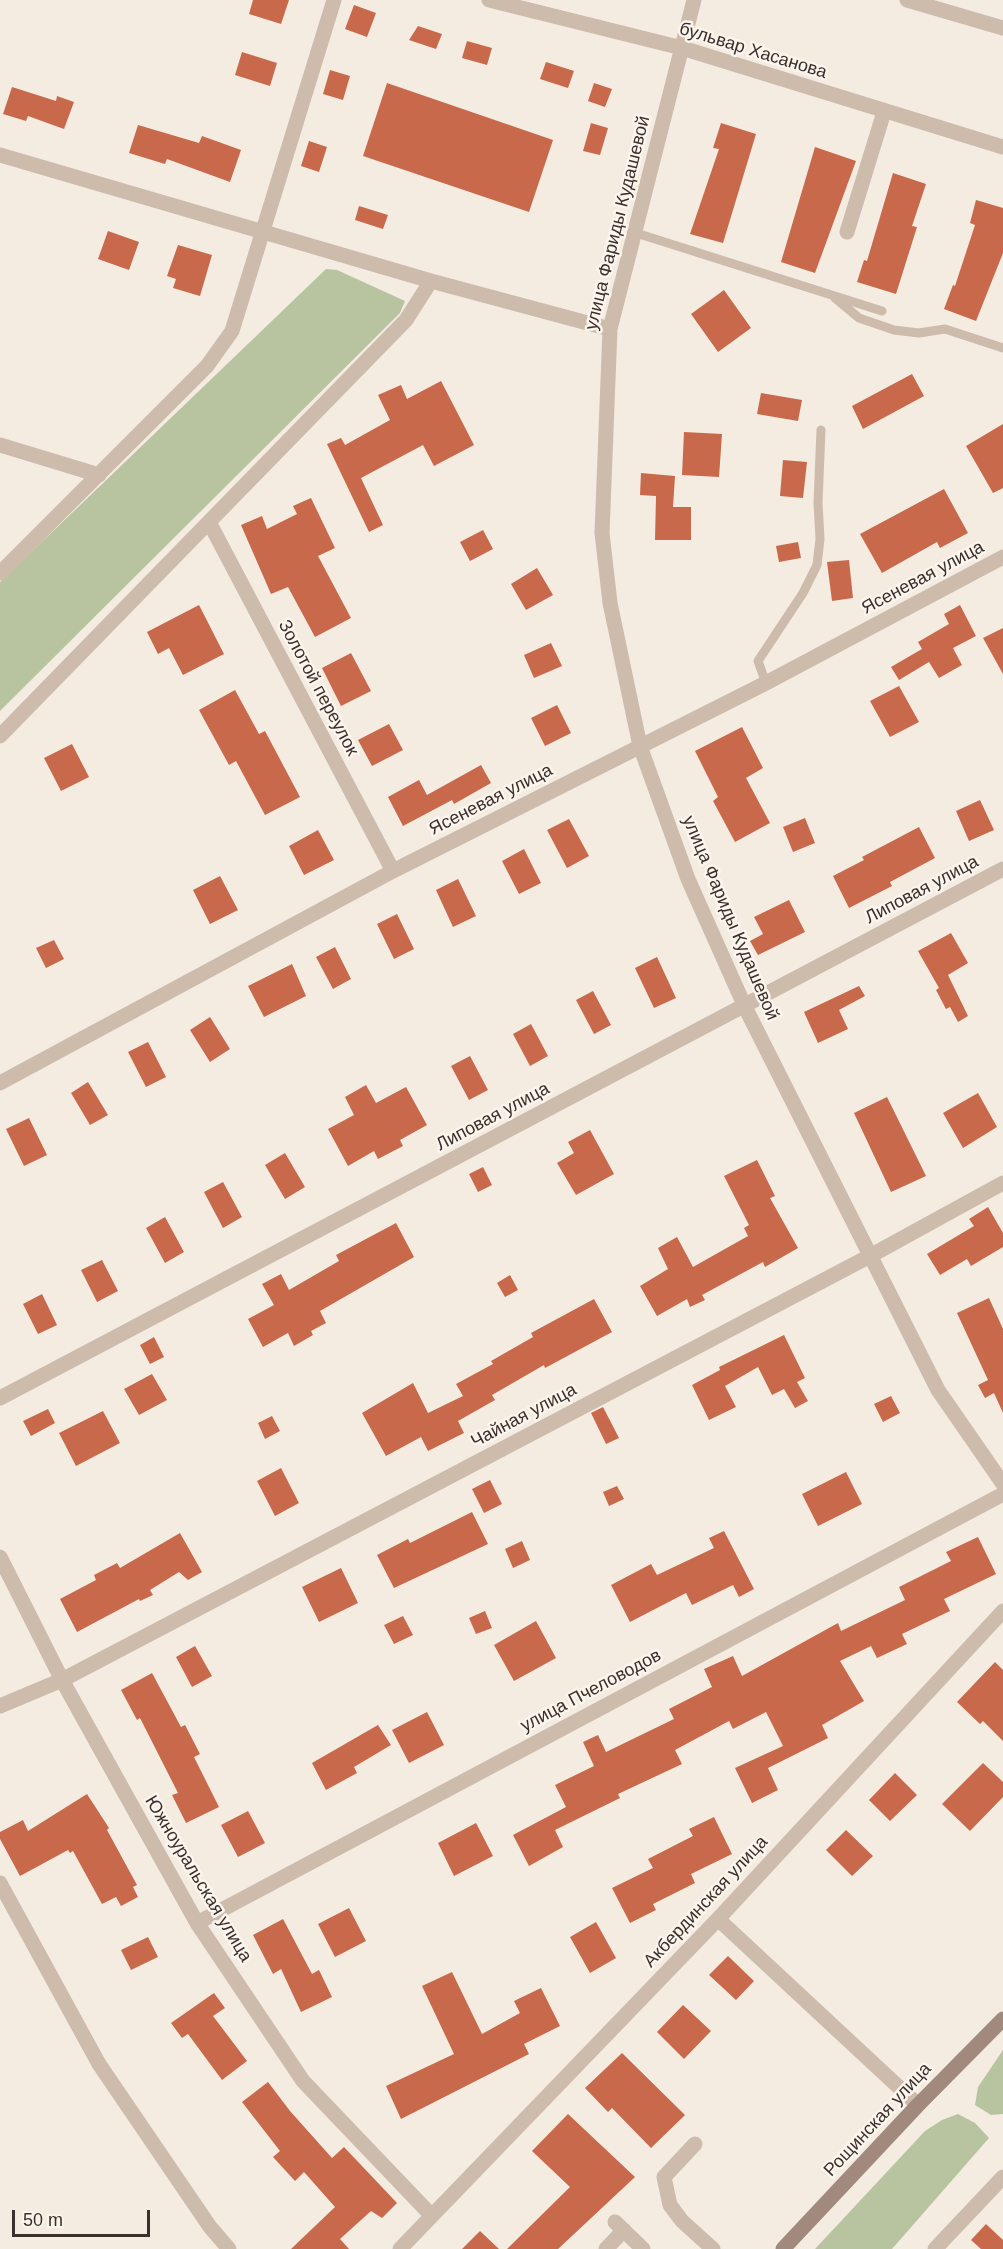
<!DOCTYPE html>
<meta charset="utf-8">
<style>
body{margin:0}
#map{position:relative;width:1003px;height:2249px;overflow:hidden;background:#f4ebe1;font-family:Helvetica,sans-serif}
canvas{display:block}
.scale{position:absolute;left:12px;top:2210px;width:138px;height:27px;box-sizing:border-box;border:3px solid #3b302b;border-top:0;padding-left:8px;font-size:18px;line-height:21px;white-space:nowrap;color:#3b302b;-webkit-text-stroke:4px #fbf5ee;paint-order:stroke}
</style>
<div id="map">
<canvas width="1003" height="2249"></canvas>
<div class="scale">50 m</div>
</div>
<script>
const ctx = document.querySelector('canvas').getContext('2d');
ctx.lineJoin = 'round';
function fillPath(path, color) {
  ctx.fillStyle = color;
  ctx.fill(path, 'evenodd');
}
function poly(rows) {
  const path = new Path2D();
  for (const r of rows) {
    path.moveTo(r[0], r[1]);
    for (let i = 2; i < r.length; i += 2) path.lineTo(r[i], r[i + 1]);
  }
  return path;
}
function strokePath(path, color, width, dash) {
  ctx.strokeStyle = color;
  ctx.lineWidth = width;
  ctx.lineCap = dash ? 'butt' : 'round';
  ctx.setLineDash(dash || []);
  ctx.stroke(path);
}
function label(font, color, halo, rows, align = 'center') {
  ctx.font = font + ' Helvetica,sans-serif';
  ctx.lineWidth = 5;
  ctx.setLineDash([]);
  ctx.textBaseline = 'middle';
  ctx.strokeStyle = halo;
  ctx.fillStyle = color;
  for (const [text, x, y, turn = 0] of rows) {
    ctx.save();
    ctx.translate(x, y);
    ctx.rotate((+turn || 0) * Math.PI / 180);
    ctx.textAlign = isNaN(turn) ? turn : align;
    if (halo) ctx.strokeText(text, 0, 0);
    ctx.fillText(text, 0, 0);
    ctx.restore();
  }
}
const green = poly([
 [326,269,337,270,405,301,400,313,0,711,0,582],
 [1003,2050,1003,2114,991,2115,975,2105,978,2087],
 [958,2114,975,2123,989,2138,892,2249,815,2249,925,2131,942,2120]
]);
const building = poly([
 [253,0,289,0,281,24,249,14],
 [354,5,376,13,367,37,345,29],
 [418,26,442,34,436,49,409,40],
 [467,41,492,48,487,65,462,58],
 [242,52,277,63,270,86,235,75],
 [546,62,574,71,568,88,540,79],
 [330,70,350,76,343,100,323,94],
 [387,83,553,140,529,212,363,156],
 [594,83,612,89,605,107,588,101],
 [12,87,56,101,57,96,74,102,64,129,28,116,26,121,3,114],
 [591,123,608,128,600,155,583,151],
 [721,123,756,134,723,243,690,234,719,149,713,148],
 [138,125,199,143,202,136,241,150,230,182,167,159,165,164,129,153],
 [309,141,327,147,319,172,301,166],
 [815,147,856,161,815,273,781,262],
 [893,173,926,184,912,226,917,227,896,294,857,282,864,260,867,261],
 [976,200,1003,208,1003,253,976,321,944,309,953,285,955,286,975,225,970,223],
 [359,206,388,215,383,229,355,220],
 [108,231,139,242,129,270,98,259],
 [178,245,212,255,200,296,173,288,176,279,167,276],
 [724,290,751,328,718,352,691,314],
 [912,374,924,396,863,429,852,406],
 [441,381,474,445,434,466,423,445,361,478,383,525,369,532,327,444,341,438,345,445,390,420,378,395,401,385,407,399],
 [761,393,802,400,798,421,757,414],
 [1003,424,1003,488,993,493,966,446],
 [684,432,722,434,719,477,682,475],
 [783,460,807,462,803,498,780,496],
 [641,473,675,476,673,507,691,507,691,540,655,540,656,496,640,495],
 [944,489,968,533,940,548,937,542,882,573,860,534],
 [311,498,335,548,318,556,351,618,315,637,288,587,271,594,241,525,262,516,267,529,297,514,293,506],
 [483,530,493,549,470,561,460,542],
 [798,542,801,558,779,562,776,546],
 [849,560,853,598,832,601,827,562],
 [537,568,553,595,526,610,511,584],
 [199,605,224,654,183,675,169,648,158,654,147,632],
 [960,605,976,636,953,648,962,665,939,678,929,662,899,680,891,667,922,649,918,642,949,624,944,614],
 [1003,628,1003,674,983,638],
 [551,643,562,666,534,678,524,655],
 [351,653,371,691,341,706,322,668],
 [899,686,919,722,890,737,870,701],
 [235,690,259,734,265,731,300,797,265,815,236,761,229,765,199,710],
 [557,705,571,733,545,746,531,718],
 [389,724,403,750,372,766,358,740],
 [742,727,763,768,746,778,770,823,735,842,713,801,718,797,695,751],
 [72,744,89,777,61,791,44,758],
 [481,765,491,783,454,804,452,800,403,826,388,797,419,780,427,795],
 [980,800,994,830,969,841,956,811],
 [805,818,815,843,793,852,783,827],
 [569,819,589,856,567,868,547,830],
 [919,827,935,858,890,882,892,886,849,908,833,876,864,860,862,857],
 [318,830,334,860,304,875,289,846],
 [524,849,541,883,519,894,502,861],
 [220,876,238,910,210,924,193,890],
 [458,879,476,916,453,927,436,890],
 [789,900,805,932,758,955,750,941,763,934,754,917],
 [397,914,414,949,394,959,377,924],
 [951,933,968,963,948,975,968,1016,958,1022,950,1007,946,1009,936,990,939,988,918,951],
 [54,940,64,959,46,968,36,948],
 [335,947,351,979,333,989,316,957],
 [657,957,676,998,654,1008,635,968],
 [292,964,306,996,264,1017,248,986],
 [859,986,865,996,839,1010,848,1029,818,1043,804,1012],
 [593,991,611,1025,594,1034,576,1000],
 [210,1017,230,1049,210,1062,190,1030],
 [531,1024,548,1056,530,1066,513,1034],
 [148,1042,166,1077,146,1087,128,1052],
 [470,1056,488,1090,469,1100,451,1066],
 [88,1082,108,1115,90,1125,71,1093],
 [366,1085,376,1103,406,1087,427,1125,400,1140,403,1146,378,1159,374,1151,348,1166,328,1129,354,1115,345,1097],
 [978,1093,997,1127,963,1148,943,1113],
 [887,1097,926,1176,891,1192,854,1113],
 [29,1118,47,1155,24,1166,6,1129],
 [590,1130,614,1174,576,1195,557,1163,574,1153,568,1142],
 [285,1153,305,1187,285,1199,265,1165],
 [757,1160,775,1196,770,1198,798,1248,765,1267,763,1262,702,1295,705,1300,690,1307,687,1299,657,1316,640,1286,668,1269,658,1248,677,1237,693,1267,748,1236,744,1228,749,1225,724,1176],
 [483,1167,492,1185,478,1192,469,1174],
 [223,1182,242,1217,223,1228,204,1192],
 [988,1207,1003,1233,1003,1247,971,1266,967,1259,940,1275,927,1254,974,1226,969,1219],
 [165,1217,184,1252,165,1263,146,1228],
 [396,1223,414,1257,320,1311,326,1323,311,1331,313,1335,294,1346,288,1333,263,1347,248,1319,274,1305,262,1284,281,1274,289,1290,339,1261,336,1255],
 [102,1260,118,1291,97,1302,81,1270],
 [510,1275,518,1290,505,1297,497,1283],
 [42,1294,57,1325,38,1334,23,1304],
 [989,1298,1003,1329,1003,1413,994,1393,985,1398,978,1385,988,1380,957,1313],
 [594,1299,612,1332,545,1368,544,1365,492,1395,495,1400,458,1421,464,1433,428,1451,421,1437,386,1456,362,1413,413,1383,428,1413,463,1396,456,1384,493,1364,491,1361,533,1337,531,1333],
 [784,1335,805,1378,797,1382,808,1401,795,1408,784,1389,772,1395,758,1367,725,1386,736,1407,709,1420,692,1385,720,1370,719,1367],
 [154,1337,164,1357,150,1364,140,1345],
 [152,1374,167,1400,139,1415,124,1389],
 [891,1396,900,1413,883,1422,874,1404],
 [603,1407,619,1438,606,1444,591,1413],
 [48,1409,55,1423,31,1436,23,1421],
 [103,1411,120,1443,76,1466,59,1433],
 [272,1416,280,1431,265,1439,258,1423],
 [281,1468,299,1503,275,1516,257,1481],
 [846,1472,862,1504,818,1526,802,1494],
 [490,1480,502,1504,484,1513,472,1489],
 [617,1486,624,1499,609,1506,603,1492],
 [472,1512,488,1544,394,1588,377,1555,408,1539,410,1543],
 [724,1531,754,1589,739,1597,733,1585,692,1605,686,1593,630,1622,611,1585,651,1564,657,1575,714,1548,709,1538],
 [180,1533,202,1572,188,1580,179,1572,150,1590,153,1595,140,1601,139,1599,77,1632,60,1599,96,1580,94,1575,117,1563,120,1568],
 [978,1537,996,1574,944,1599,950,1611,902,1634,907,1644,877,1658,871,1646,840,1661,864,1701,822,1725,828,1738,768,1768,778,1790,752,1803,735,1768,783,1746,766,1712,733,1729,729,1721,675,1750,682,1764,618,1794,620,1798,555,1830,563,1847,529,1866,513,1835,566,1807,555,1785,594,1766,583,1742,598,1735,606,1752,674,1719,669,1709,712,1687,704,1669,733,1656,742,1676,838,1623,841,1631,905,1600,899,1587,951,1561,946,1552],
 [522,1541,530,1560,513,1568,505,1549],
 [341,1568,358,1603,319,1622,302,1587],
 [485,1611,492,1628,476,1634,469,1618],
 [403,1616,413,1635,394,1644,384,1625],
 [536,1621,556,1658,514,1681,494,1645],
 [195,1646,212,1676,192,1687,176,1657],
 [995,1662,1003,1670,1003,1741,983,1721,980,1724,957,1702],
 [152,1673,181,1727,185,1725,200,1754,194,1757,219,1807,186,1823,172,1795,178,1793,140,1718,137,1720,121,1690],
 [427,1712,444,1745,409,1763,392,1730],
 [378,1725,391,1745,354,1767,357,1773,326,1790,312,1763],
 [983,1763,1003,1782,1003,1797,970,1831,942,1804],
 [895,1773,917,1795,890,1821,869,1800],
 [87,1794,109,1828,107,1830,137,1885,133,1887,138,1897,121,1906,116,1897,102,1904,73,1851,70,1853,68,1850,20,1876,0,1839,0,1832,23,1820,28,1831],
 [248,1811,265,1843,238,1857,221,1825],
 [714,1817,732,1854,691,1874,695,1883,653,1904,656,1910,630,1923,612,1888,653,1868,648,1859,693,1836,689,1829],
 [476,1823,493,1856,454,1876,438,1843],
 [846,1830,873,1856,852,1876,826,1850],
 [349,1908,366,1941,335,1957,318,1924],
 [283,1919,312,1974,319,1970,332,1997,301,2012,281,1969,273,1974,253,1935],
 [596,1922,616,1958,590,1973,570,1937],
 [148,1937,158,1957,131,1970,121,1950],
 [728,1956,754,1981,736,2000,709,1975],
 [452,1972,482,2034,520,2013,514,2001,541,1988,560,2026,524,2044,529,2054,401,2119,386,2086,454,2054,422,1986],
 [214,1993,225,2008,213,2016,247,2061,222,2080,188,2034,182,2038,171,2023],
 [683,2005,711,2031,684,2059,657,2032],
 [622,2053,685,2115,651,2148,612,2108,608,2112,585,2088],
 [268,2082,290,2111,332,2158,344,2147,397,2203,382,2218,371,2211,340,2239,349,2249,291,2249,335,2207,304,2172,295,2181,273,2157,280,2151,242,2102],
 [568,2114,635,2177,558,2249,507,2249,570,2187,532,2151],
 [986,2224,1003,2240,1003,2249,981,2249,971,2240],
 [480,2231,499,2249,462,2249]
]);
const lane = poly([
 [633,232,882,311],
 [835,298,859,318,894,330,919,333,945,329,1003,348],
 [766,683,758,661,803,593,817,565,820,539,818,503,821,430]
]);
const street = poly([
 [489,0,682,48,1003,147],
 [694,0,610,329,602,533,610,603,640,746,688,879,745,1007,938,1390,1003,1484],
 [907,0,1003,28],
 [0,155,431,281,610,329],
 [847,232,884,112],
 [0,445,99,475],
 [209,522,393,871],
 [0,573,207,366,232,331,334,0],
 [0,736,406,320,431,281],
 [0,1083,393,871,766,683,1003,557],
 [0,1398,1003,869],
 [0,1557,62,1680,197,1923,303,2081,431,2215],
 [0,1706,62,1680,870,1256,1003,1183],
 [0,1883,99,2064,210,2227,229,2249],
 [718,1919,918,2105],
 [197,1923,1003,1494],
 [695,2144,664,2177,670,2205,682,2221,713,2249],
 [615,2222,643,2249],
 [400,2249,718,1919,1003,1611],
 [606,2249,624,2230],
 [935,2249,1003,2177]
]);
const secondary = poly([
 [783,2249,918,2105,1003,2019]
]);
const streetNames = [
 ["бульвар Хасанова",753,51,17],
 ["улица Фариды Кудашевой",618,223,-76],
 ["Ясеневая улица",923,578,-28],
 ["Золотой переулок",318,688,62],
 ["Ясеневая улица",491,800,-27],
 ["Липовая улица",922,890,-28],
 ["улица Фариды Кудашевой",730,918,67],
 ["Липовая улица",493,1117,-28],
 ["Чайная улица",524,1416,-28],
 ["улица Пчеловодов",591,1691,-28],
 ["Южноуральская улица",198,1879,59],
 ["Акбердинская улица",706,1902,-47],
 ["Рощинская улица",878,2120,-47]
];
fillPath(green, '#b8c4a0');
fillPath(building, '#c8694b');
strokePath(lane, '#cdbbac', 9);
strokePath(street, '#cdbbac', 15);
strokePath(secondary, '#a18a7d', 15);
label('18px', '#3b302b', '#fbf5ee', streetNames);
</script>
